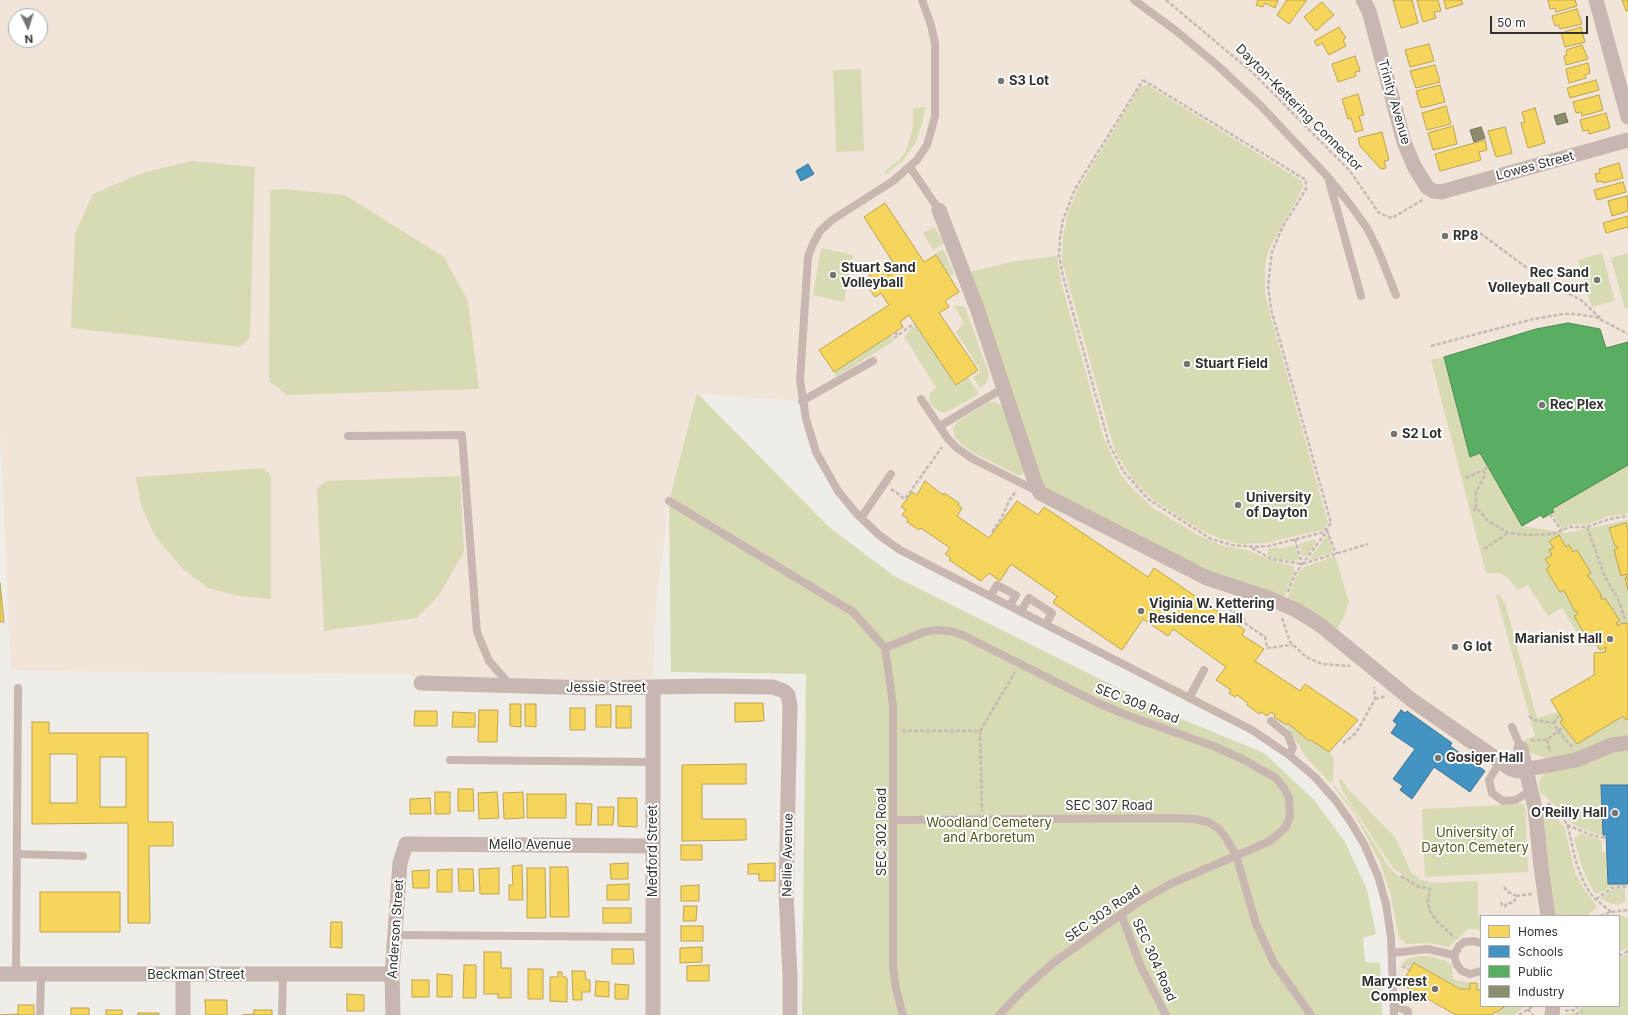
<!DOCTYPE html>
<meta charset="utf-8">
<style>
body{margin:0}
#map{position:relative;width:1628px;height:1015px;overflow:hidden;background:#f0ece8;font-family:Inter,sans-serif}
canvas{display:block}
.legend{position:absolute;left:1480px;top:915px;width:140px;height:92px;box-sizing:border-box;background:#fff;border:1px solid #aeadac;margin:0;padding:5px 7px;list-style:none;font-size:12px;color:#34322f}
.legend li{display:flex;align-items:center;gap:8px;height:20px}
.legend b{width:20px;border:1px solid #aeadac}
.north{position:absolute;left:8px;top:8px;width:40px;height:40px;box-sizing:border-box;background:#fff;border:1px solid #aeadac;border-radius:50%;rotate:176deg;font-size:11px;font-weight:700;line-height:16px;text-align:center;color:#34322f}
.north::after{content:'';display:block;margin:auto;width:14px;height:18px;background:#767370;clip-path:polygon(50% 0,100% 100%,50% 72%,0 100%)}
.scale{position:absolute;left:1490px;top:16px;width:98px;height:18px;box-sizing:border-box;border:2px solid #34322f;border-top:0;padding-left:5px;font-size:12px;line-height:14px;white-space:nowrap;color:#34322f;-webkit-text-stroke:3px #fff;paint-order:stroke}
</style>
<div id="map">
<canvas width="1628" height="1015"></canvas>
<ul class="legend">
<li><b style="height:11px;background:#f6d55c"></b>Homes</li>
<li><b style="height:11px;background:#4393c3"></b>Schools</li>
<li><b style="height:11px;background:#5aae61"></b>Public</li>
<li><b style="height:11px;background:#8c8c6e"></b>Industry</li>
</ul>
<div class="north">N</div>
<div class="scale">50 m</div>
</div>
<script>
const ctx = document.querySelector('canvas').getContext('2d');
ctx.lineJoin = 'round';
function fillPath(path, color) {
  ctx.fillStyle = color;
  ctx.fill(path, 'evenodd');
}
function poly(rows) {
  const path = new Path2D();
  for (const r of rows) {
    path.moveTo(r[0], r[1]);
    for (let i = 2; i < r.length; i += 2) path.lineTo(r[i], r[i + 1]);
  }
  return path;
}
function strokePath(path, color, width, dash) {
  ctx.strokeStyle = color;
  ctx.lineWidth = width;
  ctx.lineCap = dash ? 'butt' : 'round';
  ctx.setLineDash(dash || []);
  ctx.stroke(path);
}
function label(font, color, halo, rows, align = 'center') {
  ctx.font = font + ' Inter,sans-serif';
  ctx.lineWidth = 4;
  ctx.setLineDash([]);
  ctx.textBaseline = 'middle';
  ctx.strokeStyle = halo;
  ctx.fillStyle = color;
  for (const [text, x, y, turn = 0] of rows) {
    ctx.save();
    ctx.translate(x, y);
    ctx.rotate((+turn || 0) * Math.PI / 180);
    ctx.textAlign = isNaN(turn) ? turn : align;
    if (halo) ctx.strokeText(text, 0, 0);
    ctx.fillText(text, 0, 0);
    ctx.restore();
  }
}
const education = poly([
 [0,0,1628,0,1628,1015,1398,1015,1398,956,1394,923,1388,896,1378,865,1347,809,1307,763,1274,739,1252,730,879,535,825,470,802,401,697,394,669,501,655,615,653,687,421,683,410,674,25,671,11,669,0,430],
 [16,16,40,16,40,40,16,40],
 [1481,916,1619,916,1619,1006,1481,1006]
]);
const green = poly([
 [861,69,864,151,836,152,833,70],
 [1147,85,1302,181,1303,188,1269,249,1265,266,1265,295,1328,523,1325,529,1266,543,1240,544,1218,538,1199,529,1152,499,1134,481,1115,451,1062,261,1063,238,1067,215,1078,189,1140,87],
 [923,107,925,107,923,121,915,144,903,160,885,175,885,171,899,160,906,152,913,127,913,108],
 [191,161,255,167,250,338,240,347,71,328,75,233,93,194,142,173],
 [285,189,345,195,444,257,468,301,479,389,287,395,269,381,270,190],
 [934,227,945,243,933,250,923,233],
 [821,248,853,255,844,302,813,295],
 [943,249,954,274,950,276,936,255,933,256,933,255],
 [1602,253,1615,301,1592,307,1578,260],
 [1628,253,1628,308,1625,309,1611,258],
 [1057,256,1061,281,1103,436,1120,473,1129,485,1153,508,1198,535,1223,546,1248,550,1270,560,1293,566,1294,574,1284,598,1223,578,1050,491,1044,485,969,272,1016,261],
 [954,305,965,307,989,374,987,383,980,388,973,377,979,373,980,369,956,332,964,323],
 [916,324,956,385,968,377,979,394,947,412,940,412,933,407,929,400,930,392,936,388,904,336],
 [891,335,894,341,836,377,834,372],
 [1444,357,1470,457,1480,453,1522,526,1566,533,1628,520,1628,737,1575,754,1550,759,1531,753,1527,746,1525,739,1535,736,1496,595,1499,594,1505,603,1537,718,1558,712,1551,700,1594,675,1605,652,1606,647,1600,650,1597,646,1585,646,1562,608,1548,616,1528,585,1518,590,1508,578,1499,573,1486,573,1431,360],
 [697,393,829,527,894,576,1174,716,1264,753,1314,800,1345,842,1367,890,1376,934,1363,938,1365,962,1380,963,1382,1015,802,1015,806,674,671,672,669,501],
 [989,402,996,402,1003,407,1025,470,1022,475,1017,475,972,452,961,444,955,437,953,429,957,422],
 [1628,465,1628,514,1609,516,1586,525,1573,524,1562,528,1559,525,1552,513,1552,509],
 [263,468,271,475,271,599,239,596,208,588,183,569,155,536,141,505,136,477],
 [460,476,464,552,439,595,417,618,324,631,317,489,326,481],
 [1326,536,1329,538,1333,553,1309,560],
 [1315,539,1316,543,1307,556,1303,557,1299,544],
 [1295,545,1299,559,1297,561,1275,559,1268,556,1268,549,1278,547,1279,549],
 [1335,556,1349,602,1343,619,1336,631,1287,600,1297,574,1304,567],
 [1288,723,1309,741,1311,740,1329,752,1334,759,1333,781,1330,783,1306,757,1286,725],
 [1628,750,1628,785,1601,786,1603,835,1594,834,1572,824,1556,806,1540,792,1539,781,1545,773,1614,752],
 [1338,779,1342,779,1348,789,1396,838,1411,872,1421,880,1433,883,1478,881,1478,915,1483,916,1481,916,1481,932,1477,929,1468,929,1449,947,1429,943,1407,944,1400,939,1398,934,1391,896,1380,862,1355,815,1334,787,1335,786,1351,806,1389,867,1398,876,1400,877,1402,874,1394,869,1381,850,1343,792],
 [1525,804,1528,872,1425,877,1422,809],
 [1541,804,1554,813,1565,829,1575,873,1584,889,1596,905,1596,908,1586,916,1554,916],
 [1580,833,1602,840,1602,852,1607,852,1608,883,1624,883,1625,886,1613,886,1597,894,1593,891,1583,870,1574,839,1579,836],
 [1625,888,1625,902,1618,905,1611,904,1600,898,1614,889],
 [1622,916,1628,918,1628,948,1619,952,1619,917],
 [1628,954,1628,1015,1559,1015,1575,1013,1582,1006,1619,1006,1619,959],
 [1419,956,1429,956,1446,961,1452,966,1453,979,1470,983,1470,989,1460,989,1414,963,1410,968,1402,964,1407,959],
 [1506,1006,1526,1006,1514,1015,1496,1015,1496,1012]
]);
const homes = poly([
 [1258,0,1278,0,1275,8,1265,3,1263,7,1256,5,1258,0],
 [1287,0,1307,0,1289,24,1277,15,1287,0],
 [1393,0,1412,0,1418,23,1401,28,1393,0],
 [1417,0,1438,0,1441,11,1434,12,1436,18,1423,22,1417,0],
 [1444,0,1461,0,1463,4,1446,9,1444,0],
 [1548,0,1575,0,1577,6,1556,12,1555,8,1550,9,1548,0],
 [1622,0,1628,0,1628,11,1626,11,1622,0],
 [1322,2,1334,15,1316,31,1304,17,1322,2],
 [1577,9,1582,24,1560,29,1559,25,1555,26,1552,16,1577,9],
 [1339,27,1346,38,1343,40,1346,46,1329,55,1322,43,1317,46,1314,41,1339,27],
 [1581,27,1585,42,1565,47,1561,33,1581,27],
 [1429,44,1434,61,1410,67,1405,50,1429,44],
 [1582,45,1588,59,1566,65,1564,56,1567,55,1566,50,1582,45],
 [1355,56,1360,71,1355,72,1356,76,1338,82,1332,64,1355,56],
 [1588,63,1590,73,1585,75,1586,78,1569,83,1566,69,1588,63],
 [1435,65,1440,82,1416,88,1410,71,1435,65],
 [1596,80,1599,90,1570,98,1567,88,1596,80],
 [1440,85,1445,102,1421,108,1416,91,1440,85],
 [1358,94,1364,115,1359,116,1363,130,1355,132,1351,118,1348,119,1342,99,1358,94],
 [1599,95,1603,110,1582,116,1581,112,1576,113,1573,102,1599,95],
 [1446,106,1451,124,1427,130,1422,113,1446,106],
 [1535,108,1545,143,1528,148,1521,123,1525,122,1522,112,1535,108],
 [1606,113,1610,128,1589,134,1588,130,1583,131,1580,120,1606,113],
 [1453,126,1457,144,1433,150,1428,133,1453,126],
 [1505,127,1512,153,1496,157,1488,131,1505,127],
 [1382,132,1389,160,1384,161,1386,168,1381,169,1360,146,1358,138,1382,132],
 [1485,140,1487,150,1479,152,1481,160,1440,171,1435,154,1485,140],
 [1619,163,1623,178,1603,183,1602,181,1597,182,1595,174,1600,173,1599,169,1619,163],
 [1623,182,1626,192,1597,200,1594,190,1623,182],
 [1627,196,1628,211,1612,216,1608,201,1627,196],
 [885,203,924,262,936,255,959,292,945,301,949,307,939,313,978,370,956,385,909,315,900,322,903,327,834,372,819,350,889,305,881,293,875,297,869,288,875,284,867,271,880,263,889,276,898,270,864,217,885,203],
 [1628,216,1628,227,1606,233,1603,223,1628,216],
 [925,481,943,495,944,493,959,503,958,505,962,508,957,516,989,538,1017,501,1038,515,1044,507,1148,577,1154,568,1245,630,1242,635,1264,649,1255,661,1300,691,1305,684,1358,720,1329,752,1311,740,1309,741,1288,723,1286,725,1274,717,1275,715,1271,712,1267,716,1261,712,1259,714,1247,705,1248,703,1237,695,1235,697,1229,693,1231,690,1216,680,1226,667,1173,629,1168,636,1143,619,1122,650,1053,603,1057,596,1011,564,1000,581,989,573,981,581,949,560,951,558,945,554,950,548,921,528,919,530,907,522,908,519,902,515,906,510,901,507,912,492,917,495,925,481],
 [1626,523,1628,531,1628,590,1625,578,1627,578,1626,574,1621,576,1614,550,1618,548,1617,546,1615,546,1609,528,1626,523],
 [1559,535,1566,547,1569,545,1573,552,1577,550,1591,573,1587,576,1590,578,1602,596,1600,597,1602,600,1605,598,1620,621,1616,623,1618,626,1622,623,1628,624,1628,719,1626,720,1623,716,1577,744,1560,722,1563,720,1551,700,1594,675,1594,653,1605,652,1606,647,1600,650,1592,637,1588,640,1574,616,1578,614,1577,611,1575,612,1564,590,1560,592,1546,569,1550,566,1545,559,1552,555,1549,550,1554,548,1549,541,1559,535],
 [0,583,4,622,0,622,0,583],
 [735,703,763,703,764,721,735,722,735,703],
 [510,704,521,704,521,727,510,726,510,704],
 [525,704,536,704,536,727,525,726,525,704],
 [596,705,611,705,611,727,596,727,596,705],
 [616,706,631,706,631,728,616,728,616,706],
 [570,708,585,708,585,730,570,730,570,708],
 [479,710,498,710,497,742,478,742,479,710],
 [415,711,437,711,437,726,414,726,415,711],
 [453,712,475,713,475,727,452,727,453,712],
 [32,722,49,722,49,733,148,733,148,822,173,822,173,846,149,846,150,923,128,923,128,823,32,824,32,722],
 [50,754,77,754,77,803,50,803,50,754],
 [100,757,126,757,126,807,100,807,100,757],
 [746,764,746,784,702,784,702,819,746,819,746,840,682,841,682,765,746,764],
 [458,789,473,789,474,811,458,811,458,789],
 [435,792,450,792,450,814,435,814,435,792],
 [497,792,499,818,479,819,478,793,497,792],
 [523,792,524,818,504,819,503,793,523,792],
 [527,794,566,794,566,818,527,818,527,794],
 [430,798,431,814,410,814,410,799,430,798],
 [618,798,637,798,637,827,618,826,618,798],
 [576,803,592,804,591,825,576,825,576,803],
 [598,807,614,807,613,825,598,825,598,807],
 [681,845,702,845,702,860,681,860,681,845],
 [628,863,628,879,611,879,610,864,628,863],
 [775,863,775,881,759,881,759,874,748,874,748,864,775,863],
 [522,865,523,900,509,900,509,885,513,885,512,866,522,865],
 [550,867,568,867,569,917,550,917,550,867],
 [499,868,499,894,480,894,479,869,499,868],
 [527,868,545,868,546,918,527,918,527,868],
 [452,869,452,892,437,892,437,870,452,869],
 [458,869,473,869,474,891,459,891,458,869],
 [429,870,429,888,413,888,412,871,429,870],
 [629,884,629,900,607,900,607,885,629,884],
 [699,885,699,901,681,901,681,886,699,885],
 [40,892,120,892,120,932,40,932,40,892],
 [684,906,697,906,696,921,683,921,684,906],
 [603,908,631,908,631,923,603,923,603,908],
 [331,922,342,922,342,948,330,947,331,922],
 [681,926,703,926,703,941,681,941,681,926],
 [702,947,702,962,680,963,680,948,702,947],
 [612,949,633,949,634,964,612,964,612,949],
 [484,952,501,952,501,968,511,968,511,998,498,998,498,994,484,994,484,952],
 [1414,963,1460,989,1470,989,1470,983,1477,983,1477,990,1481,990,1481,1006,1506,1006,1491,1015,1456,1015,1401,984,1414,963],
 [464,965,476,965,476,998,463,998,464,965],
 [709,965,709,981,687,981,687,966,709,965],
 [528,969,543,969,543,999,528,999,528,969],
 [572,971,585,971,586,980,590,980,590,992,582,992,582,1000,573,1000,572,971],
 [558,972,562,972,562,976,567,978,567,1002,550,1001,550,977,558,977,558,972],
 [437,974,452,975,452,997,437,997,437,974],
 [412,980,429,980,429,997,412,997,412,980],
 [596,981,609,982,609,997,595,996,596,981],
 [615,984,629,985,628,999,615,999,615,984],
 [347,994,364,995,364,1011,347,1011,347,994],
 [205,1000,227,1000,227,1015,206,1015,205,1000],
 [18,1005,34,1005,34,1015,0,1015,18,1014,18,1005],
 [71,1008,89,1008,89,1015,71,1015,71,1008],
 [106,1010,122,1010,122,1015,106,1015,106,1010],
 [254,1010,272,1010,272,1015,242,1015,254,1014,254,1010],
 [138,1013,159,1013,159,1015,138,1015,138,1013]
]);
const schools = poly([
 [808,164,814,174,801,181,796,171,808,164],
 [1401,710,1405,713,1407,711,1452,743,1450,746,1485,771,1470,792,1434,767,1412,799,1400,790,1403,786,1393,779,1415,749,1391,733,1397,724,1393,721,1401,710],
 [1601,785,1628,785,1628,884,1608,884,1606,835,1603,835,1601,785]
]);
const public = poly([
 [1568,323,1600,329,1606,348,1628,342,1628,465,1552,509,1554,512,1543,518,1541,515,1522,526,1480,453,1470,457,1444,357,1536,329,1568,323]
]);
const industry = poly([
 [1565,113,1568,122,1557,125,1554,116,1565,113],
 [1481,127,1485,138,1474,142,1470,130,1481,127]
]);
const path = poly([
 [1166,0,1253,73,1350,171,1379,213,1392,218,1424,199],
 [1143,80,1306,180,1306,189,1282,228,1272,252,1268,285,1271,309,1331,523,1324,532,1269,546,1256,547,1232,545,1211,539,1148,499,1124,472,1109,444,1063,276,1059,256,1060,238,1063,220,1075,189,1143,80],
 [1480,233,1534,273],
 [1569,294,1581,300,1600,318],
 [895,332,898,336],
 [894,338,915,323],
 [1431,346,1534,319,1563,314,1575,314,1596,317,1628,334],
 [1488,467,1483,470,1485,475,1476,492,1476,507,1487,520,1508,533,1528,535,1553,534,1569,527,1587,527,1609,519,1628,516],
 [1466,478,1483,470],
 [891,489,905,499,942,447],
 [1474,511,1476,507],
 [1550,514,1562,531],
 [1587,527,1605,577,1618,599,1626,622],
 [1327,530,1336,554],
 [992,532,1003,515,1009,501,1016,491],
 [1295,539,1302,564],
 [1252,548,1271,559,1302,564,1368,544],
 [1484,549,1508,533],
 [1288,592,1295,574,1324,535,1329,534],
 [1217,597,1222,600,1221,603,1244,619,1243,622,1265,637,1267,648],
 [1282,618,1290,642,1306,657,1322,664,1350,666],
 [1267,648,1292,645],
 [1375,699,1386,696],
 [1529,716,1534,720,1554,723,1558,731,1563,728],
 [1554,723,1558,716],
 [902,731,980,731,1015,672],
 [980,731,982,811],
 [1531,740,1547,740,1558,731,1572,747],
 [1547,740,1550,752],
 [1343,743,1355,734,1359,728,1375,699,1374,687],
 [1548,803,1563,818,1568,827,1576,862,1584,883,1593,897,1611,912],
 [1567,825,1594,836,1606,838],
 [1401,876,1417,886,1430,889,1428,901,1429,910,1438,922,1454,937],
 [1504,887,1508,892,1517,896],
 [1596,899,1612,888,1628,886],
 [1501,902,1502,906,1505,906,1507,903,1513,903,1517,896,1533,894],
 [1600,916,1611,912,1628,910],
 [1619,956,1628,951],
 [1402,966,1409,970],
 [1528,1009,1533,1015],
 [1565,1011,1575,1010,1578,1006],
 [1581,1012,1583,1012],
 [1576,1014,1578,1014],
 [1519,1015,1533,1006]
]);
const lane = poly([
 [922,0,931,25,935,43,935,117,927,145,917,160,893,181,832,220,820,231,813,244,808,257,800,380,806,419,816,452,838,491,856,513,879,535,900,550,1252,730,1289,755,1315,777,1336,801,1350,821,1364,844,1378,876,1386,904,1391,937,1394,1015],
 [1134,0,1175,30,1217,65,1260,105,1327,176,1349,203,1367,228,1378,250,1396,295],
 [910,167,939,210],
 [1329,181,1361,296],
 [921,399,948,439,957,448,973,459,1037,491],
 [802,401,873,361],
 [940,426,995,393,1005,390],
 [348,436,462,435,477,632,489,661,511,686],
 [669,501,853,612,885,648,893,705,893,967,896,989,903,1015],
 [861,518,891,474],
 [991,595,997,585,1016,595,1010,605],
 [1021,611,1029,598,1052,613,1046,624],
 [885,648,924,632,936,630,950,631,963,635,1098,703,1129,716,1216,747,1244,760,1276,778,1284,788,1289,798,1290,817,1285,828,1276,836,1268,842,1170,884,1137,903,1053,963,1024,989,999,1015],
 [1189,698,1204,670],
 [1271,721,1288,735,1293,748,1289,755],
 [1512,727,1521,748],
 [450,760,653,762],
 [1500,762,1489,780,1492,793,1503,801,1516,800,1531,790],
 [895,820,1173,818,1195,819,1208,822,1219,829,1226,838,1236,855,1256,924,1274,963,1311,1015],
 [17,854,83,856],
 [1121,914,1141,967,1166,1015],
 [395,935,653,937],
 [1481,943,1473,941,1464,942,1459,946,1454,955,1457,965,1462,971,1470,974,1481,971],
 [1393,953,1427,949,1454,955],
 [16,974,18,688],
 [1394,1006,1408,1011,1408,1015],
 [40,1015,41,974],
 [282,1015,283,975]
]);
const street = poly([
 [1363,0,1369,11,1404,142,1414,166,1427,187,1433,191,1441,192,1628,140],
 [1596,0,1628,117],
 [939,210,977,308,1035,482,1040,493,1207,578,1271,599,1296,610,1319,624,1413,701,1511,769,1518,771,1576,760,1612,745,1628,743],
 [421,683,592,688,712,686,773,687,784,691,788,695,790,706,786,892,790,977,790,1015],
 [653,687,653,1015],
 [1521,748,1535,808,1541,867,1548,916],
 [0,974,392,974],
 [183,975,183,1015],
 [393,1015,392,974,400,863,406,844,653,846],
 [1552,1015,1553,1006]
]);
const markers = [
 [1001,81,4,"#767370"],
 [1445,236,4,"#767370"],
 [833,275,4,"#767370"],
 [1597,280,4,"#767370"],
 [1187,364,4,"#767370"],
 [1542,405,4,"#767370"],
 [1394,434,4,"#767370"],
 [1238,505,4,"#767370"],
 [1141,611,4,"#767370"],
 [1610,639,4,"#767370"],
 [1455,647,4,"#767370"],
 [1438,758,4,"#767370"],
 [1615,813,4,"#767370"],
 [1435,989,4,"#767370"]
];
const poiNames = [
 ["S3 Lot",1009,81],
 ["RP8",1453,236],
 ["Stuart Sand",841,268],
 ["Volleyball",841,283],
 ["Rec Sand",1589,273,"right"],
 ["Volleyball Court",1589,288,"right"],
 ["Stuart Field",1195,364],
 ["Rec Plex",1550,405],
 ["S2 Lot",1402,434],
 ["University",1246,498],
 ["of Dayton",1246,513],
 ["Viginia W. Kettering",1149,604],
 ["Residence Hall",1149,619],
 ["Marianist Hall",1602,639,"right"],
 ["G lot",1463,647],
 ["Gosiger Hall",1446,758],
 ["O’Reilly Hall",1607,813,"right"],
 ["Marycrest",1427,982,"right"],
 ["Complex",1427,997,"right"]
];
const streetNames = [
 ["Trinity Avenue",1394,102,74],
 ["Dayton-Kettering Connector",1299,108,45],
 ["Lowes Street",1535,166,-15],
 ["Jessie Street",606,688],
 ["SEC 309 Road",1137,704,21],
 ["SEC 307 Road",1109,806],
 ["SEC 302 Road",882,832,-90],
 ["Mello Avenue",530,845],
 ["Medford Street",653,851,-90],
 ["Nellie Avenue",788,855,-89],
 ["SEC 303 Road",1103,914,-35],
 ["Anderson Street",396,929,-86],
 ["SEC 304 Road",1154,960,66],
 ["Beckman Street",196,975]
];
const parkNames = [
 ["Woodland Cemetery",989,823],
 ["and Arboretum",989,838],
 ["University of",1475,833],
 ["Dayton Cemetery",1475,848]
];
fillPath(education, '#f1e5da');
fillPath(green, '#d8dab3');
fillPath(homes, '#f6d55c');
strokePath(homes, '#bca44e', 1);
fillPath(schools, '#4393c3');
strokePath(schools, '#3e7697', 1);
fillPath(public, '#5aae61');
strokePath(public, '#4f8952', 1);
fillPath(industry, '#8c8c6e');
strokePath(industry, '#72715b', 1);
strokePath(path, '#c4b9b4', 2.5, [4, 2]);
strokePath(lane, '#c8b7b0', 8);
strokePath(street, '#c8b7b0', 15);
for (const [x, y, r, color] of markers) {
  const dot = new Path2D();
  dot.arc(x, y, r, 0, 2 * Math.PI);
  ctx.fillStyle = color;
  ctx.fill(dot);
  strokePath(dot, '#fff', 1.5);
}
label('bold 13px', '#34322f', '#fff', poiNames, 'left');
label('13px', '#34322f', '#fff', streetNames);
label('13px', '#51541b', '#fff', parkNames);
</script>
